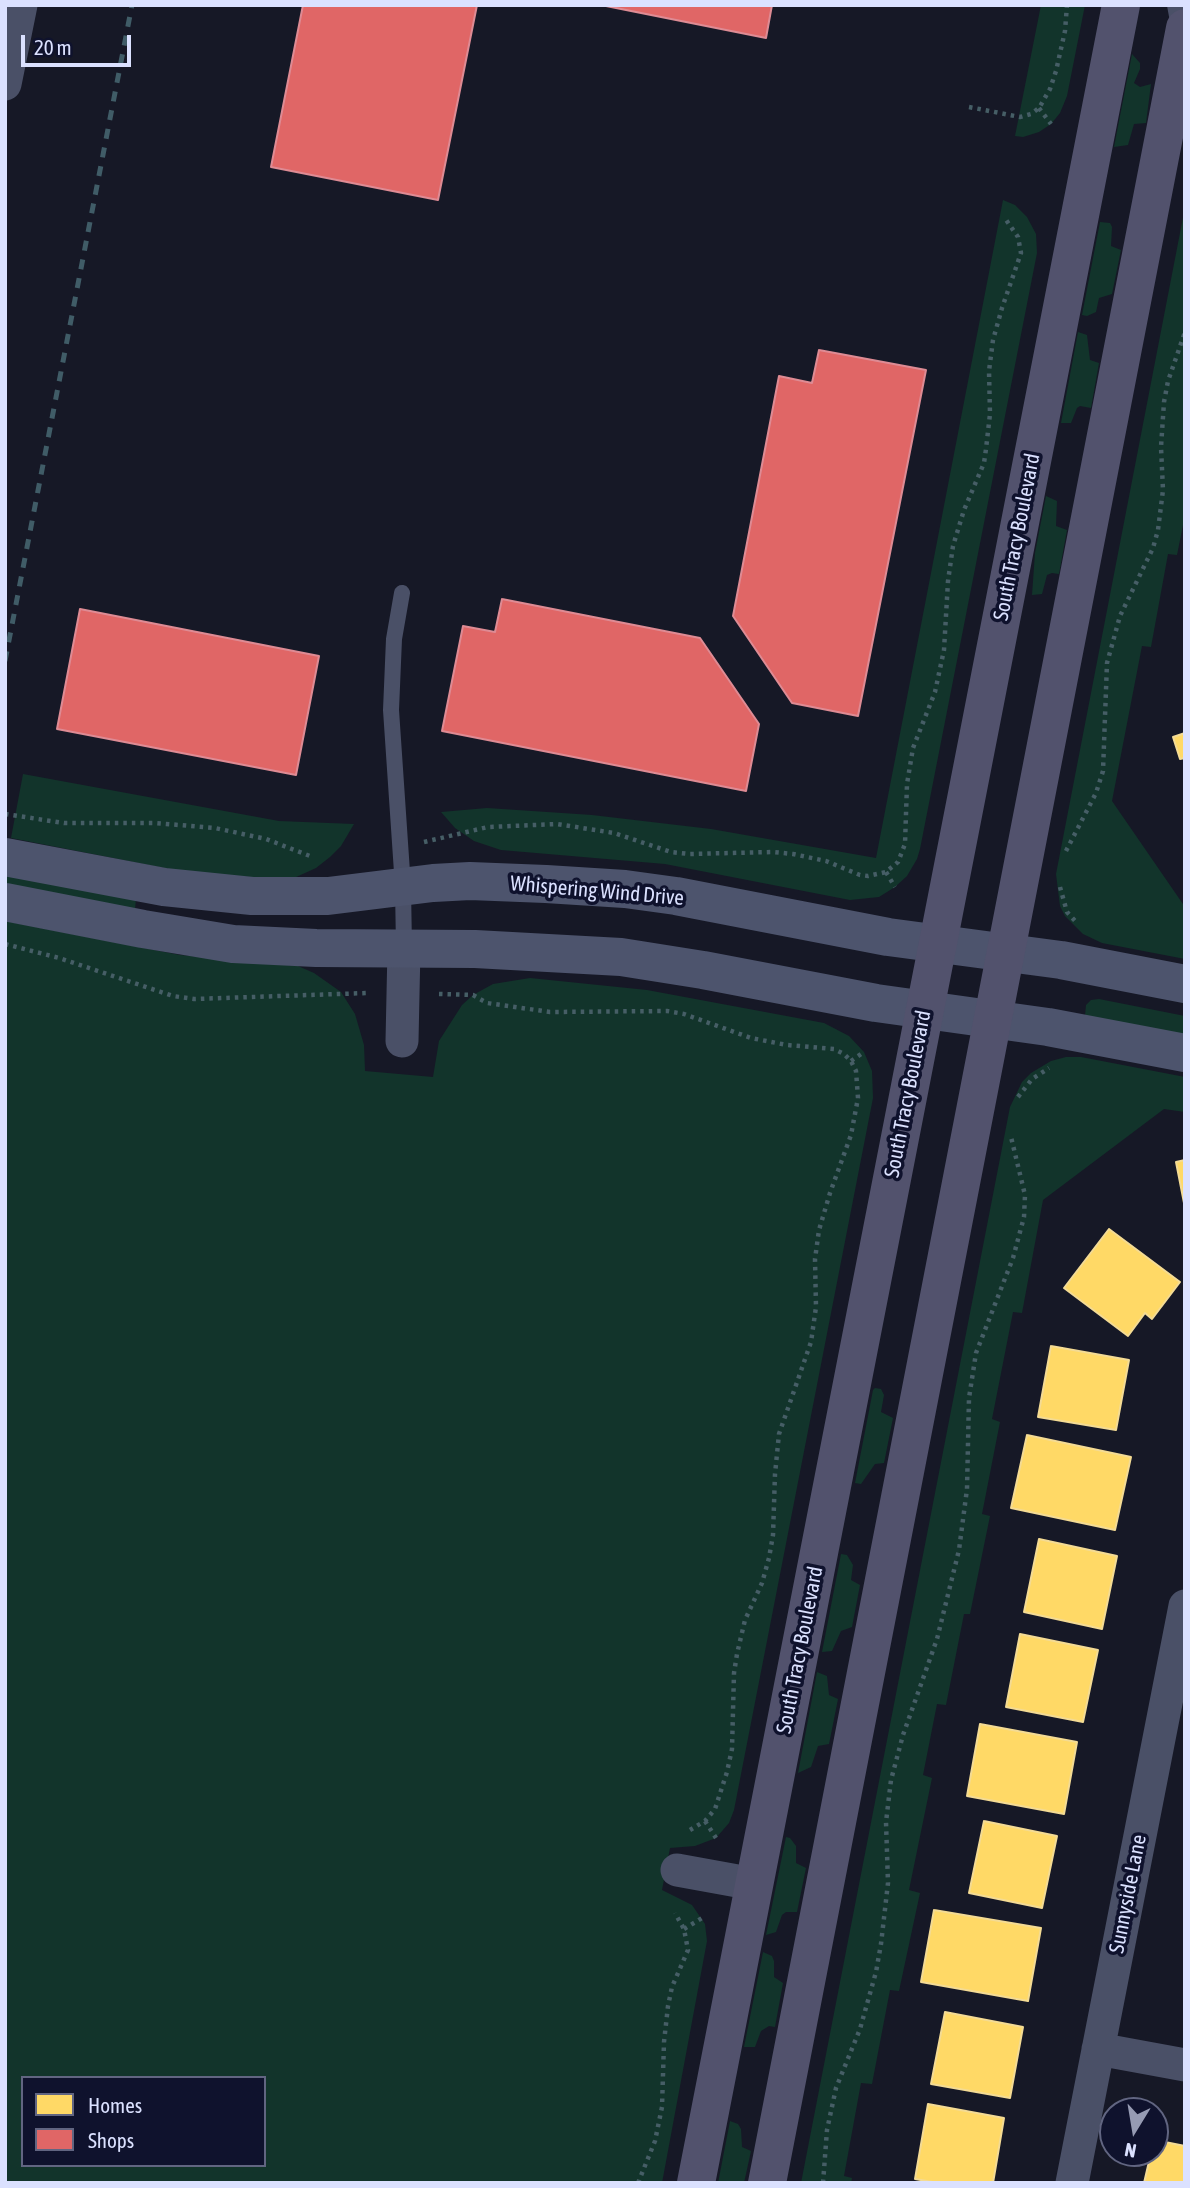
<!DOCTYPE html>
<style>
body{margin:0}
#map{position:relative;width:1190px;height:2188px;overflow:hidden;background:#161826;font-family:"Asap Condensed",sans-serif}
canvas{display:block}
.frame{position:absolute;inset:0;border:7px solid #dbe1ff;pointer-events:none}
.legend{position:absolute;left:21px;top:2076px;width:245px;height:91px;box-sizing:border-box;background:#0f122d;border:2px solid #616581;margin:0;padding:9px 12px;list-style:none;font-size:21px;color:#dbe1ff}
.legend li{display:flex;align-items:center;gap:14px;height:35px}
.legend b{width:35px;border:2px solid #616581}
.north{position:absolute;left:1099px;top:2097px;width:70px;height:70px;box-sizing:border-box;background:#0f122d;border:2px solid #616581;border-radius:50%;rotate:191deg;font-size:19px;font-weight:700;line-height:28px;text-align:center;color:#dbe1ff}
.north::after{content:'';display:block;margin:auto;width:24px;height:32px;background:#969bb3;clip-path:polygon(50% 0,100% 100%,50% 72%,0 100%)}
.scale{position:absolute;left:21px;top:35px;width:110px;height:32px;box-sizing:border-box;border:4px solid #dbe1ff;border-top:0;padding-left:9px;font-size:21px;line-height:24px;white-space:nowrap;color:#dbe1ff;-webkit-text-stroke:5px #0f122d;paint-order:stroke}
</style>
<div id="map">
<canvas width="1190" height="2188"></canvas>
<div class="frame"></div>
<ul class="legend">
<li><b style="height:19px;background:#ffd966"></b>Homes</li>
<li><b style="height:19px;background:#e06666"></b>Shops</li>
</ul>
<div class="north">N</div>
<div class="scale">20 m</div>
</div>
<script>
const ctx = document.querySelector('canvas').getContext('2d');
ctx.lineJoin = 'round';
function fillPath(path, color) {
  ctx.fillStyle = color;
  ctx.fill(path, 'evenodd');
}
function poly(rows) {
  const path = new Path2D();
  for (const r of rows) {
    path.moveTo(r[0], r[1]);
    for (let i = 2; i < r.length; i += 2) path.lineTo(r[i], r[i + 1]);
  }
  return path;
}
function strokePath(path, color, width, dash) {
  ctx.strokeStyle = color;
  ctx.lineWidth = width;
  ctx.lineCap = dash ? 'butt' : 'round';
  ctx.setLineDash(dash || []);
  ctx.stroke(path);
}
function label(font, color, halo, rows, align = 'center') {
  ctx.font = font + ' "Asap Condensed",sans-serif';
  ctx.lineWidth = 7;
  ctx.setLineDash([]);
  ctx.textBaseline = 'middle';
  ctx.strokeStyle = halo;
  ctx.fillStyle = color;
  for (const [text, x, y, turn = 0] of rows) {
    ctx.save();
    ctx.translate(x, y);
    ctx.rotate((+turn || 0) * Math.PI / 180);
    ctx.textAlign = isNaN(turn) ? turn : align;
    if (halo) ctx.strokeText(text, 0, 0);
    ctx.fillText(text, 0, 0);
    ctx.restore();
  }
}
const green = poly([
 [1041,5,1085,5,1067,96,1060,113,1051,124,1039,132,1023,137,1015,136],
 [1132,54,1140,63,1140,69,1134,83,1140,87,1151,84,1146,123,1134,124,1128,145,1114,147],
 [1003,200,1015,205,1027,217,1036,234,1037,253,920,849,917,859,907,876,895,887,879,897,850,900,665,864,501,850,474,841,455,828,441,812,487,808,592,815,711,829,876,858],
 [1185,207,1185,515,1177,555,1168,554,1151,647,1142,646,1112,801,1185,907,1185,959,1102,943,1083,934,1065,916,1060,906,1056,874],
 [1100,222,1110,223,1112,227,1111,246,1121,250,1112,294,1099,298,1096,312,1087,316,1082,315],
 [1078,332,1087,335,1090,360,1099,363,1091,408,1080,406,1077,408,1071,423,1061,423],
 [1046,496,1057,501,1056,526,1067,530,1059,574,1052,573,1047,575,1042,594,1032,595,1035,553],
 [23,774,279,821,354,824,341,846,330,857,316,868,294,878,283,880,179,871,11,838],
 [5,873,136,898,135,910,5,886],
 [5,921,180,955,298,966,314,973,341,992,355,1014,364,1045,365,1071,433,1077,439,1041,462,1005,473,995,493,984,530,978,647,990,824,1023,849,1036,864,1052,872,1071,873,1098,734,1810,729,1823,716,1838,695,1846,670,1848,662,1890,692,1905,705,1924,707,1941,662,2183,5,2183],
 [23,2078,264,2078,264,2165,23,2165],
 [1099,999,1185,1016,1185,1042,1085,1016,1086,1005,1091,1000],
 [1066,1057,1081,1057,1185,1077,1185,1112,1164,1109,1043,1200,1022,1313,1013,1312,992,1419,1000,1422,982,1514,990,1516,970,1614,964,1614,946,1705,937,1704,923,1775,932,1778,909,1890,920,1893,899,1991,890,1990,872,2084,861,2083,844,2176,852,2178,851,2183,801,2183,1010,1107,1022,1082,1031,1073,1051,1061],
 [875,1388,881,1389,884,1395,881,1412,893,1418,884,1463,875,1464,861,1484,855,1483,873,1390],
 [841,1554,847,1555,853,1565,851,1580,860,1585,852,1627,841,1631,832,1651,822,1652],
 [817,1672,827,1676,829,1695,838,1699,829,1744,818,1746,811,1767,798,1773],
 [786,1837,790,1838,796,1846,796,1863,806,1868,797,1912,786,1912,782,1915,776,1932,766,1935],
 [763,1952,772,1956,774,1961,774,1977,783,1983,775,2027,769,2026,761,2031,755,2047,744,2047],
 [730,2121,738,2124,741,2129,742,2147,751,2151,744,2183,718,2183]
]);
const homes = poly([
 [1185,733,1185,758,1180,759,1173,737,1185,733],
 [1185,1160,1185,1208,1176,1162,1185,1160],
 [1109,1229,1180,1282,1152,1319,1145,1313,1128,1336,1064,1288,1109,1229],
 [1051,1346,1129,1360,1116,1430,1038,1417,1051,1346],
 [1027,1435,1131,1457,1115,1530,1011,1508,1027,1435],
 [1039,1539,1117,1556,1102,1629,1024,1612,1039,1539],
 [1020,1634,1098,1650,1083,1722,1006,1707,1020,1634],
 [980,1724,1077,1742,1064,1814,967,1796,980,1724],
 [984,1821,1057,1836,1042,1908,969,1893,984,1821],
 [934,1910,1041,1928,1028,2001,921,1982,934,1910],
 [945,2012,1023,2027,1010,2098,931,2084,945,2012],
 [928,2104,1004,2118,993,2183,938,2183,915,2179,928,2104],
 [1155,2140,1185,2146,1185,2183,1144,2183,1151,2153,1155,2153,1155,2140]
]);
const shops = poly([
 [303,5,477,5,438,200,271,167,303,5],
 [601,5,772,5,766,38,601,5],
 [819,350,926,370,858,716,792,703,733,616,779,376,812,383,819,350],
 [502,599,700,638,759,724,746,791,442,731,463,626,495,632,502,599],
 [80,609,319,656,296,775,57,729,80,609]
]);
const path = poly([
 [969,107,1020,117,1031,114,1039,108,1050,89,1056,71,1065,31,1067,5],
 [1039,108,1051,124],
 [5,814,64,823,155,823,215,828,266,839,310,856],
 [424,842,488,827,557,824,614,833,671,852,689,854,773,852,793,854,826,861,860,875,868,876,886,872,898,862,905,844,907,784,913,748,935,692,944,650,948,581,953,546,964,510,984,463,986,449,990,414,989,371,993,340,1002,308,1021,253,1018,237,1004,217],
 [1066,851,1096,793,1103,771,1107,663,1120,616,1153,548,1158,530,1163,490,1161,447,1164,402,1168,381,1185,332],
 [886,872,895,887],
 [1060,887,1067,912,1076,922],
 [5,944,59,958,173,996,194,999,367,993],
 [439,994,473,995,487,1003,550,1012,667,1011,684,1014,751,1038,787,1045,834,1049,844,1054,851,1061,856,1071,858,1098,851,1135,830,1193,819,1230,815,1259,816,1307,811,1342,779,1434,775,1474,773,1535,769,1558,762,1583,745,1620,737,1654,734,1673,732,1749,727,1772,715,1809,705,1821,690,1830],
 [851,1061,864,1052],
 [1018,1097,1032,1079,1049,1068],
 [705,1821,716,1838],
 [684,1929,702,1918],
 [638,2183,655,2141,662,2107,664,2042,668,2006,672,1987,688,1950,684,1929,675,1913],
 [823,2183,827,2130,836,2088,860,2029,876,1972,881,1944,888,1883,886,1822,891,1780,903,1735,937,1639,959,1550,967,1489,969,1398,976,1353,1013,1258,1024,1217,1025,1195,1011,1137]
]);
const lane = poly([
 [1175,5,1180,32],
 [402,593,394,639,391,710,403,887,404,948]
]);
const street = poly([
 [5,84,21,5],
 [402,1041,404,948],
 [677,1870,754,1884],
 [1098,2049,1185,2065],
 [1072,2183,1185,1606]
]);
const secondary = poly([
 [5,857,164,887,252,896,328,896,433,883,470,881,546,884,625,889,676,896,888,937,1061,960,1185,984],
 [5,902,143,929,233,944,316,948,475,949,621,957,703,970,876,1003,1048,1027,1185,1053]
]);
const primary = poly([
 [696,2183,1121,5],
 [767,2183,1185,28]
]);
const rail = poly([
 [5,661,132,5]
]);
const streetNames = [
 ["South Tracy Boulevard",1017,537,-79],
 ["Whispering Wind Drive",597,891,5],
 ["South Tracy Boulevard",908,1094,-79],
 ["South Tracy Boulevard",800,1650,-79],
 ["Sunnyside Lane",1128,1894,-79]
];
fillPath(green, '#12342b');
fillPath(homes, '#ffd966');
strokePath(homes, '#f4db94', 2);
fillPath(shops, '#e06666');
strokePath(shops, '#de8b94', 2);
strokePath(path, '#465e66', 4.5, [3.5, 5]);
strokePath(lane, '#4a5067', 16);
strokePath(street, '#4a5067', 33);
strokePath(secondary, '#4d546d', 38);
strokePath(primary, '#52526d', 38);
strokePath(rail, '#405c67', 5, [10, 9]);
label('21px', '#dbe1ff', '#0f122d', streetNames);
</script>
